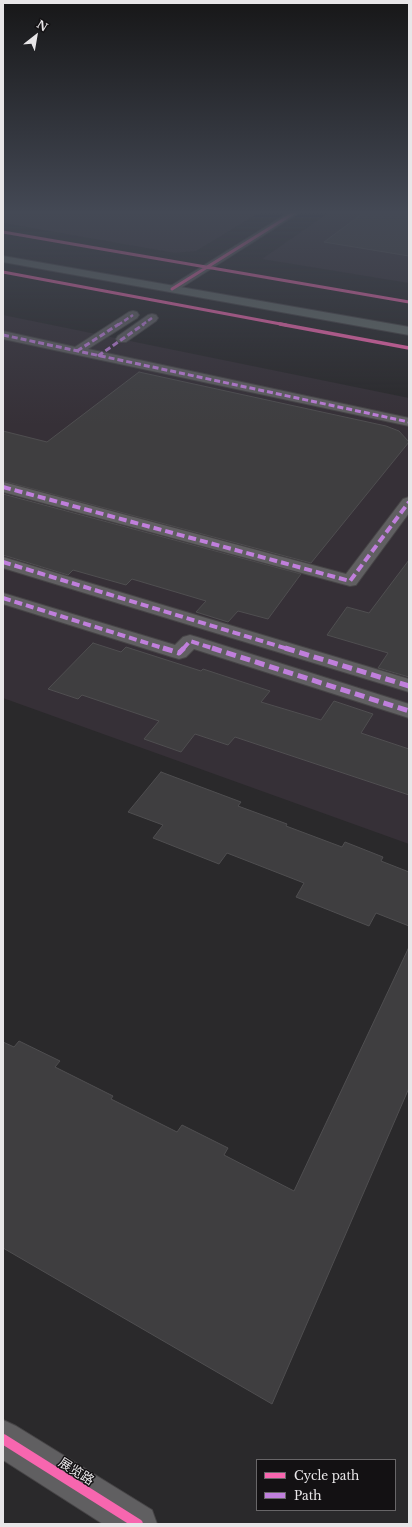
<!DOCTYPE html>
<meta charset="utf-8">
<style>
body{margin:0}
#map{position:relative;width:412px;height:1527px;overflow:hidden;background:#2a292b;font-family:"Libre Baskerville",serif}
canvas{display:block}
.frame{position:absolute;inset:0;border:4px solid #e8e6e8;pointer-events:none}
.legend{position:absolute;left:256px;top:1459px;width:140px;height:52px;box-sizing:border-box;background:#131113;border:1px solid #686668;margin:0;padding:5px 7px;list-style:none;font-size:12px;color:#e8e6e8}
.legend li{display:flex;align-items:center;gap:8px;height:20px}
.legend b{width:20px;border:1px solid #686668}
.north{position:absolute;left:16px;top:16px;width:40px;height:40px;-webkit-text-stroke:3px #131113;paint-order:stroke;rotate:31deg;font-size:11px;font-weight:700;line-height:16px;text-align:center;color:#e8e6e8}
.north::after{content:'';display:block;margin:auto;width:14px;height:18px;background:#e8e6e8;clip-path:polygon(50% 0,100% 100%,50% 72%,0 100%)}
</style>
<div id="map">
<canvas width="412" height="1527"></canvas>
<div class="frame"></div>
<ul class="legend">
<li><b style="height:5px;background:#f766af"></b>Cycle path</li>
<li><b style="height:5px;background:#c07fdc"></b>Path</li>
</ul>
<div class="north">N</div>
</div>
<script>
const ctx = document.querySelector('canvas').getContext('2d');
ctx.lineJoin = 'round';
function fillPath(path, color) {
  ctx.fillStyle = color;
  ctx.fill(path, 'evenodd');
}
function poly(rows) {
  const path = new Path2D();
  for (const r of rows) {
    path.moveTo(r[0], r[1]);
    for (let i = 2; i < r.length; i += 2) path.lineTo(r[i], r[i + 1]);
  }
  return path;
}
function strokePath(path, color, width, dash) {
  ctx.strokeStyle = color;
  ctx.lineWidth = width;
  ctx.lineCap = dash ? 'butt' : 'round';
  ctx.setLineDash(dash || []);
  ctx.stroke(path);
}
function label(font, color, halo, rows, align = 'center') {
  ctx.font = font + ' "Libre Baskerville","Noto Sans SC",serif';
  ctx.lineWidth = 3;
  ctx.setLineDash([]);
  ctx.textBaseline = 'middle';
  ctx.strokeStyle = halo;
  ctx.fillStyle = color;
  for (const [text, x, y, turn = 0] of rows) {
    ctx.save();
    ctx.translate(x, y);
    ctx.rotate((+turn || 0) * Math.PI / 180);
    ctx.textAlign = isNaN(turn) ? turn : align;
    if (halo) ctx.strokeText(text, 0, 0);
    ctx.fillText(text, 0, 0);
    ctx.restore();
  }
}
const built = poly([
 [3,211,262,211,196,251,175,253,3,223],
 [331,211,409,211,409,283,262,259],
 [3,315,409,398,409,844,3,698]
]);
const building = poly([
 [366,211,409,211,409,256,324,242,366,211],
 [139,372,386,426,399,431,409,442,311,563,3,481,3,431,47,442,139,372],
 [3,494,301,574,268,619,238,611,228,622,196,612,206,601,132,579,126,585,73,570,68,575,3,555,3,494],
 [409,560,409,677,378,668,388,653,327,635,347,607,369,613,409,560],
 [93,643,121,652,126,647,201,671,203,669,270,691,261,702,321,720,334,701,373,714,361,733,409,749,409,795,235,737,228,745,195,734,181,752,144,739,159,721,82,695,78,699,48,689,93,643],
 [161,772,241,802,238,806,287,824,286,826,342,847,345,842,383,857,381,861,409,872,409,926,376,913,369,926,296,897,304,883,227,853,219,864,153,838,163,825,128,812,161,772],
 [409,947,409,1088,272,1404,3,1248,3,1042,14,1047,19,1041,60,1061,55,1067,113,1096,111,1099,177,1132,182,1125,228,1148,224,1155,294,1191,409,947]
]);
const pedestrian = poly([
 [133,311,137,312,139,315,137,318,88,349,409,418,409,426,3,339,3,331,75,347,129,312,133,311],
 [152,314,156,315,158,318,156,321,126,342,118,342,116,339,118,336,148,315,152,314],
 [3,482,346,574,403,499,409,497,409,513,356,585,350,586,3,492,3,482],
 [3,557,409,679,409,692,3,568,3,557],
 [3,593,175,645,183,637,190,635,197,637,409,704,409,718,194,649,186,657,179,659,172,657,3,604,3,593]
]);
const tertiary = poly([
 [291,211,302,211,176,291,172,292,168,291,166,289,291,211],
 [3,1420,16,1426,152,1510,157,1524,103,1524,3,1460,3,1420]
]);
const primary = poly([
 [3,256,409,327,409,335,3,262,3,256]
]);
const quietFar3 = poly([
 [118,325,133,315],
 [142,325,152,318]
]);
const quietFar2 = poly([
 [3,335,409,422],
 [77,351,119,324],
 [98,356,144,324]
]);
const quietFar1 = poly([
 [3,487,350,581,409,502],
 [3,562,288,649],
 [3,598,166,649],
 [183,649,190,641,215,649]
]);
const quiet = poly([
 [163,648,179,653,184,648],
 [212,648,409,711],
 [285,648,409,686]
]);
const cyclewayFar2 = poly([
 [3,232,409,302],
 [3,272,286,325],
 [172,289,297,211]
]);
const cyclewayFar1 = poly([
 [280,324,409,348]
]);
const cycleway = poly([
 [3,1439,138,1524]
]);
const nearStreetnames = [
 ["展览路",76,1472,32]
];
fillPath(built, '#363037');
fillPath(building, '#3f3e40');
strokePath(building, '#4f4e50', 1);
strokePath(pedestrian, '#464446', 2);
strokePath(tertiary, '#464446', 2);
strokePath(primary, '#464446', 2);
fillPath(pedestrian, '#605f61');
fillPath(tertiary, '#605f61');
fillPath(primary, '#616966');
strokePath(quietFar3, '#c07fdc', 2.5, [5, 2.5]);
strokePath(quietFar2, '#c07fdc', 3, [6, 3]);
strokePath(quietFar1, '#c07fdc', 4, [8, 4]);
strokePath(quiet, '#c07fdc', 5, [10, 5]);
strokePath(cyclewayFar2, '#f766af', 3);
strokePath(cyclewayFar1, '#f766af', 3.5);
strokePath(cycleway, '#f766af', 10);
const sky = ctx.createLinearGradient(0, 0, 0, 425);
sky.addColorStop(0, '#171718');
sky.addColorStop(0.5, '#444955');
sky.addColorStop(1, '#44495500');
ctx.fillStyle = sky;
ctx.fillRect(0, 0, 412, 425);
label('13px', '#e8e6e8', '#131113', nearStreetnames);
</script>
